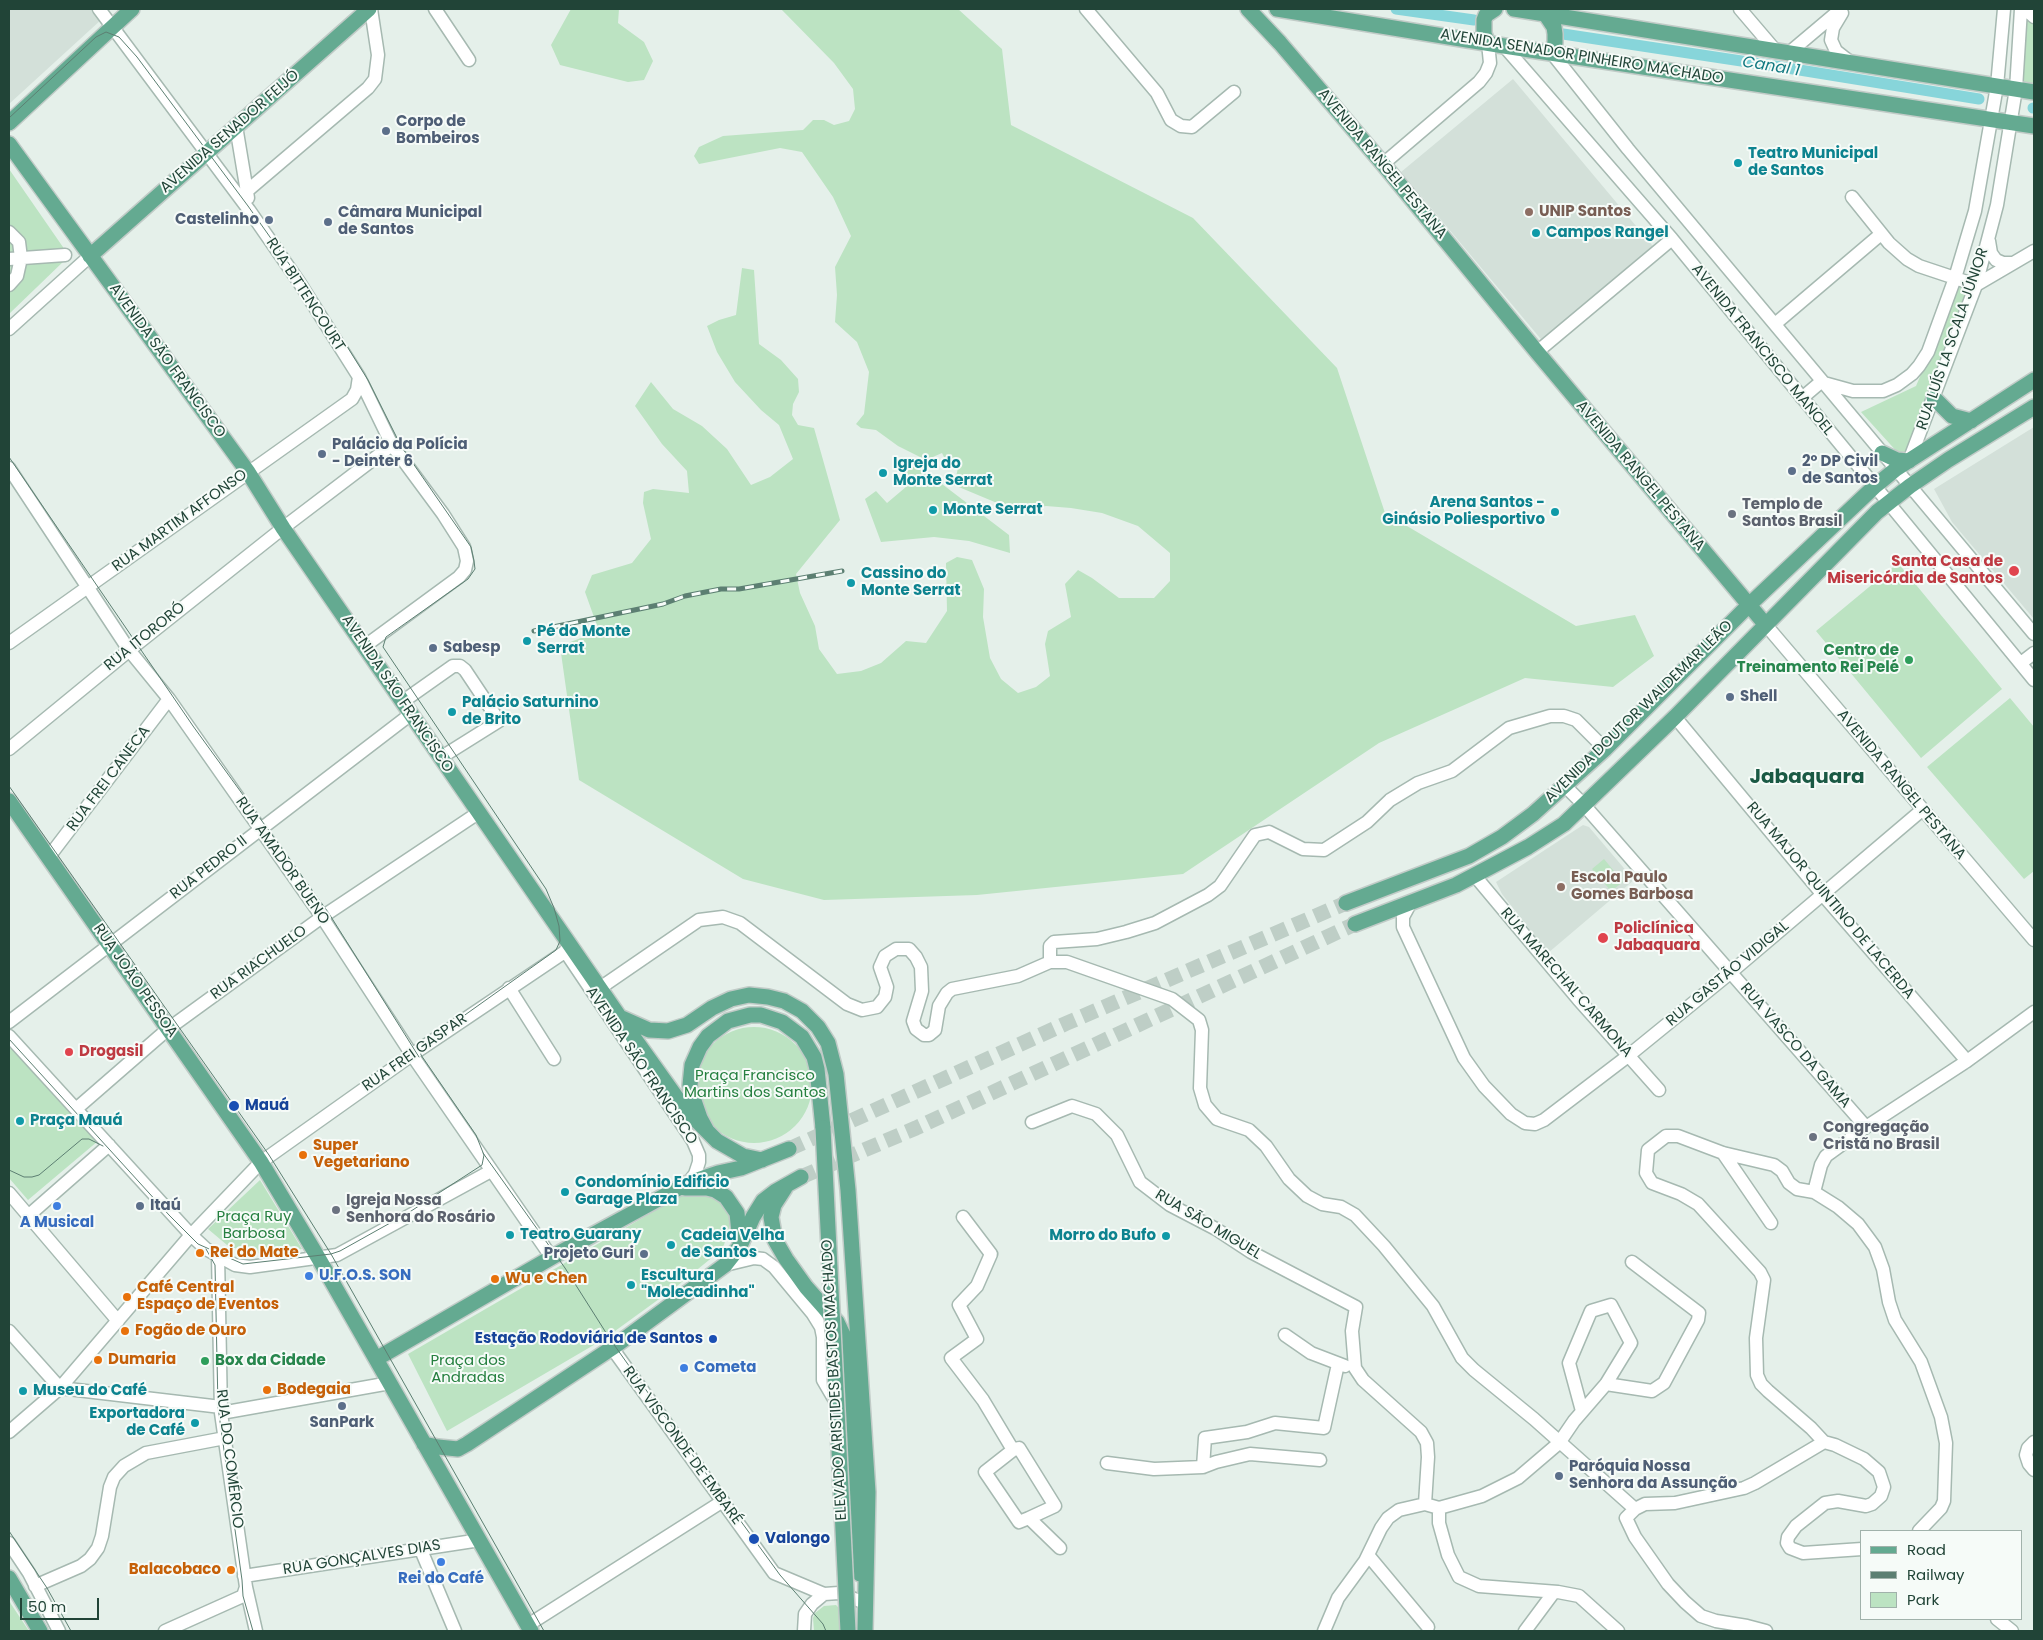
<!DOCTYPE html>
<meta charset="utf-8">
<style>
body{margin:0}
#map{position:relative;width:2043px;height:1640px;overflow:hidden;background:#e5f0ea;font-family:Poppins,sans-serif}
canvas{display:block}
.frame{position:absolute;inset:0;border:10px solid #214437;pointer-events:none}
.legend{position:absolute;left:1860px;top:1530px;width:162px;height:90px;box-sizing:border-box;background:#f6fbf8;border:1px solid #a1b2ab;margin:0;padding:6px 9px;list-style:none;font-size:15px;color:#214437}
.legend li{display:flex;align-items:center;gap:10px;height:25px}
.legend b{width:25px;border:1px solid #a1b2ab}
.scale{position:absolute;left:20px;top:1598px;width:79px;height:22px;box-sizing:border-box;border:2px solid #214437;border-top:0;padding-left:6px;font-size:15px;line-height:18px;white-space:nowrap;color:#214437;-webkit-text-stroke:4px #f6fbf8;paint-order:stroke}
</style>
<div id="map">
<canvas width="2043" height="1640"></canvas>
<div class="frame"></div>
<ul class="legend">
<li><b style="height:6px;background:#64aa91"></b>Road</li>
<li><b style="height:6px;background:#5c7f72"></b>Railway</li>
<li><b style="height:14px;background:#bce3c2"></b>Park</li>
</ul>
<div class="scale">50 m</div>
</div>
<script>
const ctx = document.querySelector('canvas').getContext('2d');
ctx.lineJoin = 'round';
function fillPath(path, color) {
  ctx.fillStyle = color;
  ctx.fill(path, 'evenodd');
}
function poly(rows) {
  const path = new Path2D();
  for (const r of rows) {
    if (r.length === 3) {
      path.moveTo(r[0] + r[2], r[1]);
      path.arc(r[0], r[1], r[2], 0, 2 * Math.PI);
      continue;
    }
    path.moveTo(r[0], r[1]);
    for (let i = 2; i < r.length; i += 2) path.lineTo(r[i], r[i + 1]);
  }
  return path;
}
function strokePath(path, color, width, dash) {
  ctx.strokeStyle = color;
  ctx.lineWidth = width;
  ctx.lineCap = dash ? 'butt' : 'round';
  ctx.setLineDash(dash || []);
  ctx.stroke(path);
}
function label(font, color, halo, rows, align = 'center') {
  ctx.font = font + ' Poppins,sans-serif';
  ctx.lineWidth = 4;
  ctx.setLineDash([]);
  ctx.textBaseline = 'middle';
  ctx.strokeStyle = halo;
  ctx.fillStyle = color;
  for (const [text, x, y, turn = 0] of rows) {
    ctx.save();
    ctx.translate(x, y);
    ctx.rotate((+turn || 0) * Math.PI / 180);
    ctx.textAlign = isNaN(turn) ? turn : align;
    if (halo) ctx.strokeText(text, 0, 0);
    ctx.fillText(text, 0, 0);
    ctx.restore();
  }
}
const built = poly([
 [9,9,94,9,102,19,9,104],
 [1513,79,1657,251,1545,344,1401,172],
 [2034,427,2034,619,1952,522,1934,489],
 [1583,825,1589,827,1634,880,1548,953,1502,894,1496,882]
]);
const green = poly([
 [571,9,619,9,618,23,644,42,653,61,644,80,628,82,560,65,551,45],
 [781,9,958,9,1002,49,1011,125,1193,218,1337,368,1385,513,1576,626,1635,615,1654,656,1613,687,1525,678,1379,743,1183,874,977,895,824,900,743,879,579,780,560,646,599,631,585,592,592,575,632,563,651,539,643,503,644,492,653,489,689,493,687,471,662,444,635,406,651,382,673,409,702,426,727,449,751,485,770,477,793,459,779,425,761,410,735,382,717,352,707,326,719,320,736,315,742,268,754,270,759,344,781,360,798,379,799,392,793,404,792,415,798,425,814,428,840,520,796,574,800,593,815,626,819,649,837,674,861,671,881,663,906,641,926,643,947,611,946,563,957,557,972,560,984,589,983,617,990,658,1001,679,1018,693,1036,687,1050,676,1045,644,1048,631,1071,617,1065,584,1078,570,1092,578,1119,598,1154,598,1170,581,1170,553,1138,526,1102,513,1071,508,1046,506,1027,510,1009,508,954,485,958,468,946,461,942,453,926,460,898,446,876,430,861,428,856,424,864,414,869,372,857,342,835,322,837,295,835,267,851,236,833,197,802,152,780,148,699,164,694,156,699,147,723,136,803,130,813,120,824,120,834,125,849,121,855,109,853,89,834,63],
 [2024,13,2034,22,2034,88,2019,86],
 [9,169,65,250,65,260,9,314],
 [1959,285,1968,293,1907,452,1899,454,1861,412,1916,386],
 [908,464,917,465,1009,535,1010,553,969,541,934,537,881,542,865,499,876,491,887,503,913,481,901,467],
 [1898,563,2002,689,1921,758,1816,631],
 [2010,698,2034,727,2034,871,2024,879,1927,767],
 [1604,859,1623,882,1611,891,1592,869],
 [754,1085,58],
 [9,1038,98,1141,28,1200,9,1178],
 [260,1180,302,1249,251,1254,227,1245,208,1229],
 [696,1190,724,1200,729,1212,730,1224,724,1245,714,1256,677,1286,604,1339,447,1431,408,1354,682,1195],
 [9,1600,11,1604,29,1631,9,1631],
 [836,1605,839,1608,840,1631,814,1631,813,1618,815,1613,824,1606]
]);
const canal = poly([
 [1396,9,1474,20],
 [1563,34,1781,67,1979,99],
 [2033,108,2034,108]
]);
const majorTunnel = poly([
 [789,1149,1067,1023,1346,903],
 [801,1177,916,1128,1355,924]
]);
const minor = poly([
 [99,9,249,210,299,282,359,377,392,445,443,514,464,547,467,561,465,570,459,577,365,646],
 [435,9,469,60],
 [1086,9,1157,93,1171,120,1181,126,1192,127,1234,92],
 [1740,9,1775,50],
 [2025,9,2034,17],
 [1842,13,1833,28,1831,40,1836,51,1850,62],
 [1504,46,1672,239,2034,680],
 [1551,52,1628,149,2034,634],
 [1790,52,1841,9],
 [236,126,248,198],
 [1383,164,1479,82,1486,73,1490,63,1488,43],
 [247,191,368,88,375,79,378,55,371,9],
 [1852,197,1889,243,1907,259,1919,266,1976,285,2034,251],
 [9,232,19,242,21,258,17,276,9,285],
 [1989,241,1991,253,1996,260,2003,263,2012,263],
 [9,259,65,255],
 [1775,324,1881,234],
 [9,329,90,256],
 [1537,352,1672,239],
 [1824,383,1853,391,1883,391,1897,385,1912,374,1919,366,1928,352,1955,278,1975,211,1997,86,2004,9],
 [1802,398,1822,381],
 [1909,461,1976,285,1997,205,2016,89,2021,9],
 [9,468,129,650,169,699,322,917,412,1055,552,1258],
 [1765,624,2034,940],
 [9,643,352,399,357,390,359,377],
 [2021,663,2034,653],
 [402,702,453,666,460,666,465,670,499,721,440,758],
 [1675,717,1823,895,1967,1061],
 [9,749,137,644,283,528,392,445],
 [1565,786,1584,805,1866,1127],
 [48,858,169,699],
 [1475,876,1578,999,1659,1090],
 [1410,904,1403,917,1403,927,1464,1058,1484,1086,1511,1114,1525,1123,1535,1124,1544,1120,1628,1056,1730,973,1922,810],
 [565,951,693,1141,699,1155,699,1162,695,1174,688,1183],
 [1050,962,1050,946,1054,942,1097,939,1126,932,1155,923,1208,895,1220,886,1255,835,1269,832,1303,849,1324,850,1367,822,1390,800,1418,783,1452,771,1509,728,1550,716,1564,716,1576,720,1605,749],
 [509,988,554,1059],
 [600,988,699,920,723,917,740,923,847,1004,862,1010,877,1007,885,997,887,987,880,967,885,956,896,949,909,949,916,957,921,967,922,991,913,1021,916,1029,924,1035,929,1035,935,1030,939,1006,947,993,952,989,1018,976,1050,962,1067,962,1172,999,1199,1020,1202,1030,1200,1088,1205,1105,1217,1119,1249,1130,1266,1146,1289,1179,1307,1196,1322,1204,1341,1207,1355,1215,1384,1246,1433,1306,1462,1358,1474,1370,1534,1419,1635,1509,1645,1504,1675,1503,1744,1488,1755,1483,1824,1442,1835,1445,1864,1459,1879,1472,1884,1487,1881,1496,1872,1504,1866,1506,1838,1501,1825,1503,1796,1526,1788,1537,1787,1543,1790,1548,1803,1553,1862,1549],
 [9,1022,411,714],
 [9,1036,191,1235,206,1249,235,1265,250,1267,337,1255,491,1171],
 [76,1109,168,1029,322,917,478,813],
 [1032,1122,1072,1106,1096,1114,1117,1135,1140,1182,1170,1205,1216,1229,1251,1252,1356,1307,1352,1331,1355,1368,1363,1380,1421,1432,1427,1443,1428,1457,1425,1504],
 [1723,1153,1771,1223],
 [1814,1192,1821,1165,1826,1156,1866,1127,1967,1061,2034,1012],
 [9,1193,118,1321],
 [28,1216,109,1145],
 [963,1217,991,1254,977,1286,959,1305,977,1339,951,1358,983,1400,1013,1450,985,1472,1019,1522,1029,1518,1060,1548],
 [218,1255,221,1413,246,1587,256,1631],
 [725,1265,754,1258,763,1259,774,1267,813,1314,821,1327,823,1337,823,1380,837,1404],
 [9,1331,60,1388,221,1407],
 [1285,1335,1311,1353,1345,1366],
 [612,1348,774,1573,824,1594],
 [1606,1384,1652,1391,1664,1383,1698,1320,1699,1313,1632,1262],
 [221,1413,390,1383],
 [9,1432,60,1388,191,1235,261,1162,416,1052,572,947],
 [1824,1442,1811,1428,1768,1391,1761,1384,1757,1375,1756,1338,1764,1280,1760,1272,1698,1204,1681,1194,1652,1183,1646,1173,1648,1150,1666,1136,1678,1136,1723,1153,1774,1165,1782,1171,1789,1183,1797,1189,1814,1192,1838,1207,1858,1224,1875,1247,1883,1269,1889,1302,1895,1320,1921,1362,1941,1417,1946,1443,1944,1501,1941,1508,1919,1531],
 [2034,1442,2028,1448,2026,1455,2029,1464,2034,1470],
 [1013,1450,1019,1448,1055,1506,1029,1518],
 [1107,1463,1154,1469,1203,1467,1216,1462,1250,1454,1320,1460],
 [1203,1467,1205,1438,1247,1432,1275,1423,1324,1428,1338,1364],
 [1439,1508,1439,1523,1448,1555,1459,1577,1479,1586,1558,1592,1579,1596,1618,1631],
 [1635,1509,1626,1518,1635,1537,1668,1584,1685,1602,1701,1616,1716,1621,1747,1626,1766,1631],
 [9,1543,29,1573,59,1631],
 [421,1550,455,1631],
 [1368,1555,1428,1627],
 [244,1576,480,1540],
 [35,1586,81,1566,90,1559,98,1548,102,1536,110,1487,114,1477,124,1466,146,1453,225,1438],
 [1997,1619,2012,1631],
 [528,1625,723,1501],
 [165,1631,243,1596,246,1587],
 [804,1631,805,1614,812,1604,824,1594,839,1593,865,1603],
 [1324,1631,1338,1598,1365,1561,1381,1528,1388,1518,1399,1510,1425,1504,1439,1508,1482,1496,1518,1478,1559,1443,1574,1421,1606,1384,1631,1343,1611,1305,1591,1311,1569,1363,1582,1411],
 [1525,1631,1554,1592]
]);
const major = poly([
 [1248,9,1280,43,1383,164,1537,352,1765,624],
 [1277,9,1504,46,2034,126],
 [1514,9,2034,92],
 [1546,15,1554,27,1555,34,1555,43,1551,52],
 [1488,43,1484,34,1484,20,1486,15,1495,9],
 [9,123,132,9],
 [9,144,248,472,283,528,634,1038,684,1108,707,1131],
 [90,256,369,9],
 [1934,398,1952,416,1971,421],
 [1882,453,1897,460,1909,461],
 [9,801,261,1162,319,1259,531,1631],
 [1346,903,1469,856,1502,837,1533,814,1605,749,1748,606,1874,487,1896,469,2034,380],
 [1355,924,1456,885,1528,847,1564,824,1675,717,1877,512,1910,486,1948,460,2034,407],
 [622,1018,649,1030,668,1031,687,1025,712,1008,731,999,749,995,768,997,784,1001,802,1011,818,1027,828,1043,836,1074,848,1190,868,1492,865,1631],
 [762,1160,743,1156,717,1141,707,1131,700,1118,692,1095,690,1085,692,1065,700,1047,708,1036,728,1021,750,1015,761,1015,782,1022,802,1037,814,1057,817,1069,823,1128],
 [685,1188,707,1188,715,1190,726,1197,737,1213,740,1242],
 [785,1188,774,1205,771,1217,775,1240,786,1259,806,1287,837,1322,845,1339,848,1366,857,1563,860,1574],
 [376,1359,561,1252,688,1183,718,1173,741,1168,789,1149],
 [424,1444,438,1447,458,1449,467,1444,615,1346,725,1265,740,1246,753,1217,763,1201,776,1191,801,1177],
 [9,1578,40,1631]
]);
const tram = poly([
 [9,118,96,37,106,32,119,37,137,57,248,206,343,340,368,380,401,446,471,547,474,561,475,569,468,579,386,637,383,647,546,889,554,908,559,926,560,941,556,950,420,1047,421,1055,476,1135,484,1155,482,1165,408,1213,340,1251,331,1254,243,1264,198,1244,169,1215,9,1039],
 [9,457,193,726,328,912,419,1057],
 [9,786,269,1155,331,1254,544,1631],
 [483,1153,565,1268,610,1339,673,1428,780,1575,823,1624,826,1631],
 [9,1170,24,1177,32,1177,39,1175,82,1139,89,1139,103,1146],
 [206,1249,215,1265,218,1407,242,1580,243,1596,253,1631],
 [9,1531,47,1588,71,1631]
]);
const rail = poly([
 [534,631,663,604,685,596,721,589,739,589,842,571]
]);
const majorBridge = poly([
 [823,1128,848,1631]
]);
const markers = [
 [386,131,5,"#5c6f8a"],
 [1738,163,5,"#0f9aa8"],
 [1529,212,5,"#8d6e63"],
 [269,220,5,"#5c6f8a"],
 [328,222,5,"#5c6f8a"],
 [1536,233,5,"#0f9aa8"],
 [322,454,5,"#5c6f8a"],
 [1792,471,5,"#5c6f8a"],
 [883,473,5,"#0f9aa8"],
 [933,510,5,"#0f9aa8"],
 [1555,512,5,"#0f9aa8"],
 [1732,514,5,"#6b7280"],
 [2014,571,6,"#e0444e"],
 [851,583,5,"#0f9aa8"],
 [527,641,5,"#0f9aa8"],
 [433,648,5,"#5c6f8a"],
 [1909,660,5,"#2e9e5b"],
 [1730,697,5,"#5c6f8a"],
 [452,712,5,"#0f9aa8"],
 [1561,887,5,"#8d6e63"],
 [1603,938,6,"#e0444e"],
 [69,1052,5,"#e0444e"],
 [234,1106,6,"#1a4fb4"],
 [20,1121,5,"#0f9aa8"],
 [1813,1137,5,"#6b7280"],
 [303,1155,5,"#e8710a"],
 [565,1192,5,"#0f9aa8"],
 [57,1206,5,"#3f7fe0"],
 [140,1206,5,"#5c6f8a"],
 [336,1210,5,"#6b7280"],
 [510,1235,5,"#0f9aa8"],
 [1166,1236,5,"#0f9aa8"],
 [671,1245,5,"#0f9aa8"],
 [200,1253,5,"#e8710a"],
 [644,1254,5,"#5c6f8a"],
 [309,1276,5,"#3f7fe0"],
 [495,1279,5,"#e8710a"],
 [631,1285,5,"#0f9aa8"],
 [127,1297,5,"#e8710a"],
 [125,1331,5,"#e8710a"],
 [713,1339,5,"#1a4fb4"],
 [98,1360,5,"#e8710a"],
 [205,1361,5,"#2e9e5b"],
 [684,1368,5,"#3f7fe0"],
 [267,1390,5,"#e8710a"],
 [23,1391,5,"#0f9aa8"],
 [342,1406,5,"#5c6f8a"],
 [195,1423,5,"#0f9aa8"],
 [1559,1476,5,"#5c6f8a"],
 [754,1539,6,"#1a4fb4"],
 [441,1562,5,"#3f7fe0"],
 [231,1570,5,"#e8710a"]
];
const streetNames = [
 ["AVENIDA SENADOR PINHEIRO MACHADO",1582,57,9],
 ["AVENIDA SENADOR FEIJÓ",230,132,-41],
 ["AVENIDA RANGEL PESTANA",1382,164,50],
 ["RUA BITTENCOURT",305,295,57],
 ["RUA LUÍS LA SCALA JÚNIOR",1953,339,-71],
 ["AVENIDA FRANCISCO MANOEL",1762,350,51],
 ["AVENIDA SÃO FRANCISCO",167,361,54],
 ["AVENIDA RANGEL PESTANA",1640,476,50],
 ["RUA MARTIM AFFONSO",180,521,-36],
 ["RUA ITORORÓ",145,637,-39],
 ["AVENIDA SÃO FRANCISCO",397,694,56],
 ["AVENIDA DOUTOR WALDEMAR LEÃO",1639,712,-44],
 ["RUA FREI CANECA",109,779,-53],
 ["AVENIDA RANGEL PESTANA",1901,785,50],
 ["RUA AMADOR BUENO",282,861,55],
 ["RUA PEDRO II",209,868,-38],
 ["RUA MAJOR QUINTINO DE LACERDA",1830,901,50],
 ["RUA RIACHUELO",259,963,-36],
 ["RUA GASTÃO VIDIGAL",1728,974,-40],
 ["RUA JOÃO PESSOA",135,981,55],
 ["RUA MARECHAL CARMONA",1566,983,49],
 ["RUA VASCO DA GAMA",1795,1046,49],
 ["RUA FREI GASPAR",415,1053,-35],
 ["AVENIDA SÃO FRANCISCO",641,1066,56],
 ["RUA SÃO MIGUEL",1208,1225,31],
 ["ELEVADO ARISTIDES BASTOS MACHADO",835,1380,-93],
 ["RUA VISCONDE DE EMBARÉ",682,1446,54],
 ["RUA DO COMÉRCIO",229,1459,83],
 ["RUA GONÇALVES DIAS",362,1558,-9]
];
const serviceNames = [
 ["Corpo de",396,122],
 ["Bombeiros",396,139],
 ["Câmara Municipal",338,213],
 ["de Santos",338,230],
 ["Castelinho",259,220,"right"],
 ["Palácio da Polícia",332,445],
 ["- Deinter 6",332,462],
 ["2º DP Civil",1802,462],
 ["de Santos",1802,479],
 ["Sabesp",443,648],
 ["Shell",1740,697],
 ["Itaú",150,1206],
 ["Projeto Guri",634,1254,"right"],
 ["SanPark",342,1423,"center"],
 ["Paróquia Nossa",1569,1467],
 ["Senhora da Assunção",1569,1484]
];
const cultureNames = [
 ["Teatro Municipal",1748,154],
 ["de Santos",1748,171],
 ["Campos Rangel",1546,233],
 ["Igreja do",893,464],
 ["Monte Serrat",893,481],
 ["Arena Santos -",1545,503,"right"],
 ["Ginásio Poliesportivo",1545,520,"right"],
 ["Monte Serrat",943,510],
 ["Cassino do",861,574],
 ["Monte Serrat",861,591],
 ["Pé do Monte",537,632],
 ["Serrat",537,649],
 ["Palácio Saturnino",462,703],
 ["de Brito",462,720],
 ["Praça Mauá",30,1121],
 ["Condomínio Edificio",575,1183],
 ["Garage Plaza",575,1200],
 ["Teatro Guarany",520,1235],
 ["Cadeia Velha",681,1236],
 ["de Santos",681,1253],
 ["Morro do Bufo",1156,1236,"right"],
 ["Escultura",641,1276],
 ["\"Molecadinha\"",641,1293],
 ["Museu do Café",33,1391],
 ["Exportadora",185,1414,"right"],
 ["de Café",185,1431,"right"]
];
const educationNames = [
 ["UNIP Santos",1539,212],
 ["Escola Paulo",1571,878],
 ["Gomes Barbosa",1571,895]
];
const worshipNames = [
 ["Templo de",1742,505],
 ["Santos Brasil",1742,522],
 ["Congregação",1823,1128],
 ["Cristã no Brasil",1823,1145],
 ["Igreja Nossa",346,1201],
 ["Senhora do Rosário",346,1218]
];
const healthNames = [
 ["Santa Casa de",2003,562,"right"],
 ["Misericórdia de Santos",2003,579,"right"],
 ["Policlínica",1614,929],
 ["Jabaquara",1614,946],
 ["Drogasil",79,1052]
];
const leisureNames = [
 ["Centro de",1899,651],
 ["Treinamento Rei Pelé",1899,668],
 ["Box da Cidade",215,1361,"left"]
];
const parkNames = [
 ["Praça Francisco",755,1076],
 ["Martins dos Santos",755,1093],
 ["Praça Ruy",254,1217],
 ["Barbosa",254,1234],
 ["Praça dos",468,1361],
 ["Andradas",468,1378]
];
const transitNames = [
 ["Mauá",245,1106],
 ["Estação Rodoviária de Santos",703,1339,"right"],
 ["Valongo",765,1539]
];
const foodNames = [
 ["Super",313,1146],
 ["Vegetariano",313,1163],
 ["Rei do Mate",210,1253],
 ["Wu e Chen",505,1279],
 ["Café Central",137,1288],
 ["Espaço de Eventos",137,1305],
 ["Fogão de Ouro",135,1331],
 ["Dumaria",108,1360],
 ["Bodegaia",277,1390],
 ["Balacobaco",221,1570,"right"]
];
const shopNames = [
 ["A Musical",57,1223],
 ["U.F.O.S. SON",319,1276,"left"],
 ["Cometa",694,1368,"left"],
 ["Rei do Café",441,1579]
];
const waterNames = [
 ["Canal 1",1771,67,9]
];
const districtNames = [
 ["Jabaquara",1807,778]
];
fillPath(built, '#d3e0d9');
fillPath(green, '#bce3c2');
strokePath(canal, '#87d5da', 11);
strokePath(majorTunnel, '#becec6', 15, [15, 8]);
strokePath(minor, '#a6b9b1', 15);
strokePath(major, '#c1cbc7', 18);
strokePath(minor, '#fff', 12);
strokePath(major, '#64aa91', 15);
strokePath(tram, '#5c7f72', 1);
strokePath(rail, '#5c7f72', 5);
strokePath(rail, '#f6fbf8', 3, [9]);
strokePath(majorBridge, '#c1cbc7', 18, []);
strokePath(majorBridge, '#64aa91', 15);
for (const [x, y, r, color] of markers) {
  const dot = new Path2D();
  dot.arc(x, y, r, 0, 2 * Math.PI);
  ctx.fillStyle = color;
  ctx.fill(dot);
  strokePath(dot, '#f6fbf8', 2);
}
label('15px', '#214437', '#f6fbf8', streetNames);
label('bold 15px', '#4e5e75', '#f6fbf8', serviceNames, 'left');
label('bold 15px', '#0d838f', '#f6fbf8', cultureNames, 'left');
label('bold 15px', '#785e54', '#f6fbf8', educationNames, 'left');
label('bold 15px', '#5b616d', '#f6fbf8', worshipNames, 'left');
label('bold 15px', '#be3a42', '#f6fbf8', healthNames, 'left');
label('bold 15px', '#27864d', '#f6fbf8', leisureNames, 'right');
label('15px', '#268040', '#f6fbf8', parkNames);
label('bold 15px', '#164399', '#f6fbf8', transitNames, 'left');
label('bold 15px', '#c56008', '#f6fbf8', foodNames, 'left');
label('bold 15px', '#366cbe', '#f6fbf8', shopNames);
label('italic 16px', '#137a82', '#f6fbf8', waterNames);
label('bold 20px', '#1a5944', '#f6fbf8', districtNames);
</script>
